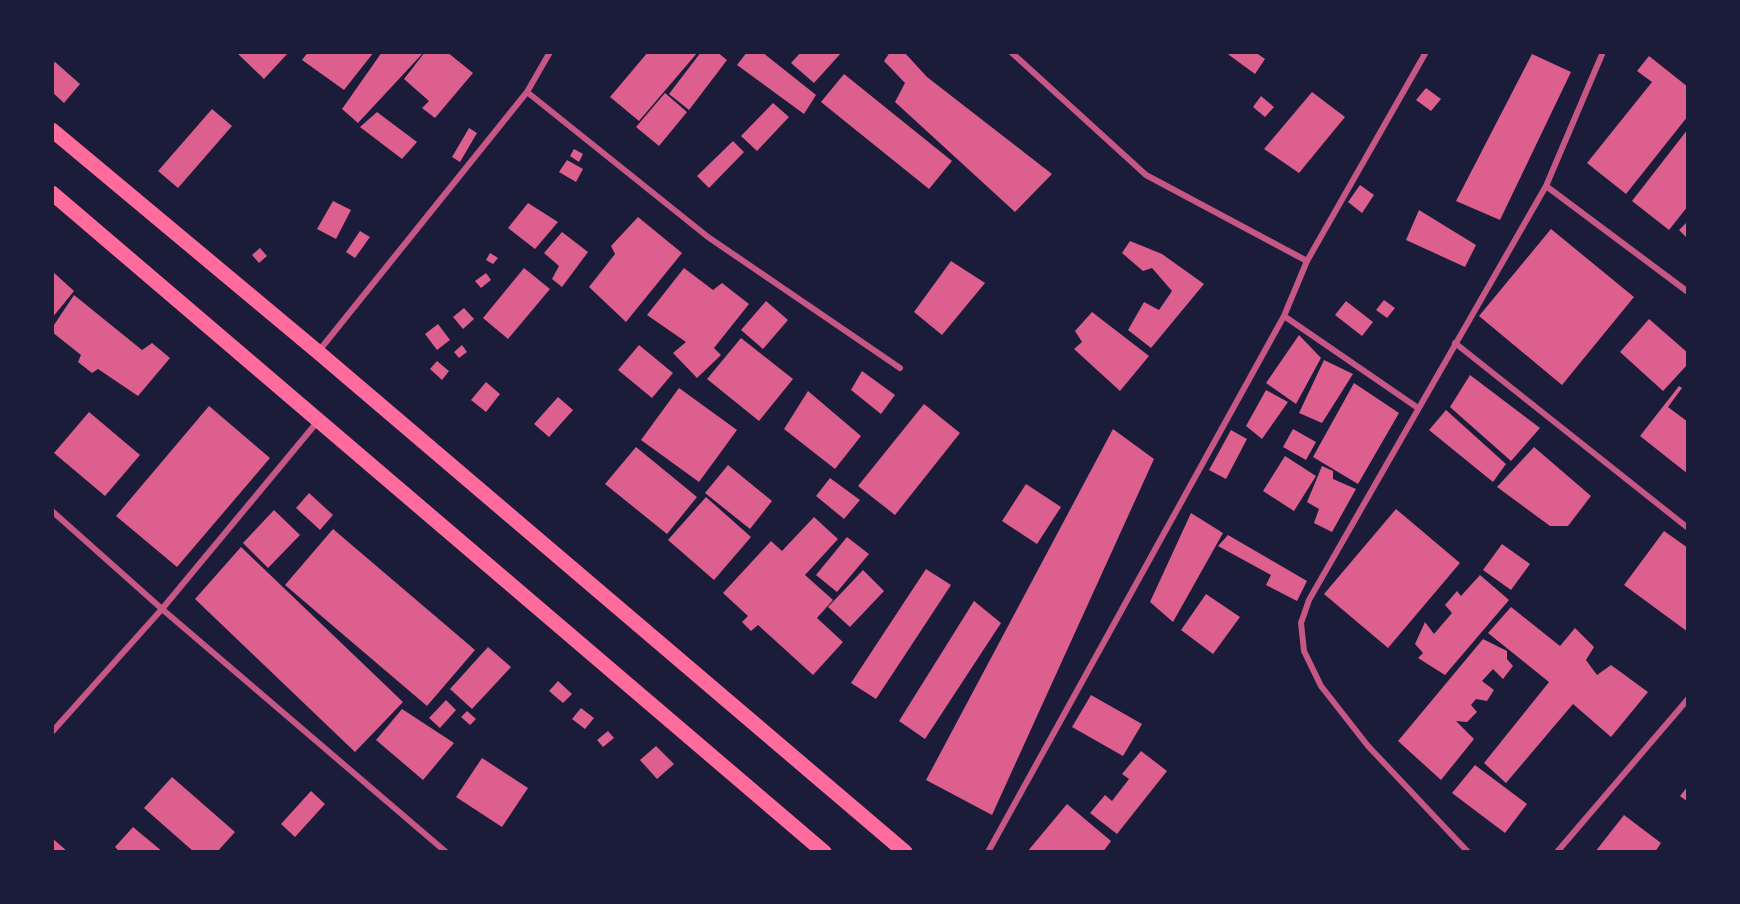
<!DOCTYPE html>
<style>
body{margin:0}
#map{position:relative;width:1740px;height:904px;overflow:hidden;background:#1b1b3a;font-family:"PT Sans Narrow",sans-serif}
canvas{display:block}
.frame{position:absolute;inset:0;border:54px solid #1b1b3a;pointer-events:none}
</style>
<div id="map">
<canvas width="1740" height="904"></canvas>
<div class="frame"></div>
</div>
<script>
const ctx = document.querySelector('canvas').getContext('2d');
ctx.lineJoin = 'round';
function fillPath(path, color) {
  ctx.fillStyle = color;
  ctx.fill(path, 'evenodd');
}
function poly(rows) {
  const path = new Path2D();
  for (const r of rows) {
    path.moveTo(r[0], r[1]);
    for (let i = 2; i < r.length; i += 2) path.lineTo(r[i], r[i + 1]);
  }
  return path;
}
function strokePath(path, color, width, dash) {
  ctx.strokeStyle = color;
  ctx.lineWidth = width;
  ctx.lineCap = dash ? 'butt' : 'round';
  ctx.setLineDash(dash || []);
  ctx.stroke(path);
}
const building = poly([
 [236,52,289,52,264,79],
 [308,52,374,52,344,90,302,60],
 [382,52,424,52,358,123,342,109],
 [425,52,447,52,473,73,435,118,422,108,429,101,404,79],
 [648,52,698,52,639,121,610,97],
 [701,52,717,52,727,60,689,110,669,94],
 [747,52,762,52,816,95,804,114,737,65],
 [801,52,842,52,814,83,791,63],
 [890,52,904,52,927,77,1052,174,1015,212,895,102,905,83,884,61],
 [1225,52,1255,52,1265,59,1255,74],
 [1532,54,1571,72,1500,220,1456,201],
 [1649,56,1688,87,1688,116,1626,194,1587,163,1652,82,1637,71],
 [55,62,80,84,64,103,52,92,52,64],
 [844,74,952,161,929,189,821,102],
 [1426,88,1441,99,1431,111,1416,100],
 [1312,92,1345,117,1299,173,1264,149],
 [665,93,687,112,659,146,636,127],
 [1261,96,1274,107,1265,117,1253,107],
 [773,103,789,117,757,151,741,136],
 [212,109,232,126,178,188,158,171],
 [377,112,417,142,402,159,360,127],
 [469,128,477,133,460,162,452,157],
 [1688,129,1688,206,1669,230,1632,201],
 [733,141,744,152,709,188,697,176],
 [574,149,583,154,579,162,570,156],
 [567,160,583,169,576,182,559,172],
 [1360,185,1374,195,1362,213,1348,202],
 [333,201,351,210,336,239,317,229],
 [528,203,558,222,535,249,508,228],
 [1419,210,1476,245,1465,267,1406,240],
 [638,217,682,253,626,322,589,287,615,254,611,246],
 [1688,221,1688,239,1679,230],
 [1551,229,1634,297,1562,385,1479,316],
 [360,231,370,237,355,258,346,252],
 [562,232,588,252,562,287,552,279,559,266,544,253],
 [1130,241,1162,254,1204,284,1151,348,1128,330,1144,302,1159,310,1172,291,1152,268,1143,271,1122,253],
 [260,248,267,256,259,263,252,255],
 [490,253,498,258,493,264,486,260],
 [951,261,985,283,942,335,914,312],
 [524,268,550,289,508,339,483,318],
 [684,268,713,290,722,283,749,304,714,348,721,355,697,378,673,353,686,342,647,315],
 [52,271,74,291,52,318],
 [486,273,491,280,481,288,475,281],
 [74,295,142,350,152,343,170,358,138,396,98,369,92,373,78,362,81,355,52,332,52,328],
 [1384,300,1395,308,1387,318,1376,310],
 [766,301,788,320,763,349,741,330],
 [1346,301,1373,322,1362,336,1335,315],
 [464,308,474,319,463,329,453,317],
 [1092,312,1149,356,1120,391,1074,349,1082,342,1075,331],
 [1649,319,1688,353,1688,364,1663,391,1620,352],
 [438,324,450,340,437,350,425,334],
 [1299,335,1321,358,1296,404,1266,383],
 [741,338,793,379,759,421,707,379],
 [462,345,467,352,459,358,454,352],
 [639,345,673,373,652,398,618,370],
 [1324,360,1353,374,1322,423,1299,413],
 [437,361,449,371,442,380,430,369],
 [862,371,895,395,881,414,851,390],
 [1470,375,1540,428,1511,461,1450,407],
 [486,382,500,394,486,412,471,400],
 [1354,383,1399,413,1358,484,1313,457],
 [1679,386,1682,388,1668,407,1688,422,1688,474,1640,436],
 [679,388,737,430,699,482,641,440],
 [1266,390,1288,402,1262,439,1246,426],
 [808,391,861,436,835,469,784,429],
 [558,397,573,410,549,437,534,424],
 [924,404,960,433,895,515,858,486],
 [209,406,270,458,177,567,116,516],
 [1446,410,1506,464,1493,482,1429,430],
 [89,412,140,455,105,496,54,453],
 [1113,429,1154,459,992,815,926,780],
 [1293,429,1316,442,1306,460,1283,447],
 [1231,430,1247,439,1226,479,1209,470],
 [636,447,697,497,667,534,605,484],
 [1534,447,1591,496,1568,526,1550,526,1497,487],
 [1285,456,1316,476,1294,511,1263,491],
 [728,465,772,501,750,529,705,493],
 [1322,466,1333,471,1333,479,1356,489,1332,532,1314,523,1319,509,1307,502],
 [830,478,860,500,844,519,816,496],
 [1026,484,1061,507,1037,544,1002,521],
 [309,493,333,515,320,530,296,508],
 [706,497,751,537,714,580,668,540],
 [1396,509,1460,563,1388,648,1324,594],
 [274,510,300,535,268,568,243,543],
 [1191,513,1223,533,1173,622,1150,602],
 [814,517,838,539,805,575,833,600,817,618,843,642,813,675,758,625,751,631,742,622,748,616,723,593,771,541,782,551],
 [333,529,475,650,427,706,285,585],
 [1664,531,1688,548,1688,632,1624,585],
 [1228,535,1307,581,1297,601,1266,585,1271,575,1218,546],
 [847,537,869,554,837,592,816,575],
 [1502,544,1530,564,1511,590,1483,570],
 [241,547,403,702,355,752,195,599],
 [926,569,951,585,876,699,851,683],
 [863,570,884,591,850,627,828,607],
 [1480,575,1509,600,1445,675,1418,658,1423,653,1415,644,1425,622,1434,634,1452,613,1445,605,1457,591,1461,596],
 [1206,594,1240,617,1213,654,1181,630],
 [974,601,1001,623,925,739,899,721],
 [1511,607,1560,646,1575,628,1594,647,1586,660,1597,675,1611,665,1648,692,1611,737,1573,704,1506,783,1484,763,1549,682,1488,633],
 [1483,639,1507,651,1507,659,1513,666,1503,679,1493,669,1482,681,1494,690,1487,701,1476,699,1471,705,1477,712,1467,722,1456,721,1474,739,1441,780,1398,741],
 [488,647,511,667,472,709,450,689],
 [558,681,572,694,563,703,549,691],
 [1091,695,1142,724,1123,756,1072,727],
 [446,700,456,710,440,728,429,718],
 [581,708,594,718,585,729,572,719],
 [402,709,454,743,423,780,376,740],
 [467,711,476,719,470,725,461,717],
 [608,731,614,738,603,747,597,740],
 [656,746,674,764,657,779,640,760],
 [1141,751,1167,771,1117,834,1090,813,1105,795,1112,801,1129,779,1122,774],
 [482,758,528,788,502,827,456,797],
 [1475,765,1527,804,1505,833,1452,793],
 [172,777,235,832,217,852,194,852,144,808],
 [1688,786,1688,802,1680,796],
 [311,791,325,804,295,837,281,824],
 [1067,804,1111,841,1103,852,1027,852],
 [1624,815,1661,843,1655,852,1595,852],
 [133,827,163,852,120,852,115,847],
 [52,838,68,852,52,852]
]);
const minor = poly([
 [1011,52,1146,175,1307,261],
 [527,92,708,237,900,368],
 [1546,186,1688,292],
 [1284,316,1418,408],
 [1455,343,1688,528],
 [318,352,527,92,550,52],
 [52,511,162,609,446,852],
 [52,732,162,609,318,421],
 [988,852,1284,316,1307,261,1426,52],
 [1468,852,1368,746,1321,686,1304,651,1301,623,1309,600,1546,186,1603,52],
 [1557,852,1688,699]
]);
const primary = poly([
 [52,130,318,352,905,852],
 [52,193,824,852]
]);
fillPath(building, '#dd5f8e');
strokePath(minor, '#c65784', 6);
strokePath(primary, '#ff6b9d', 15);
</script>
